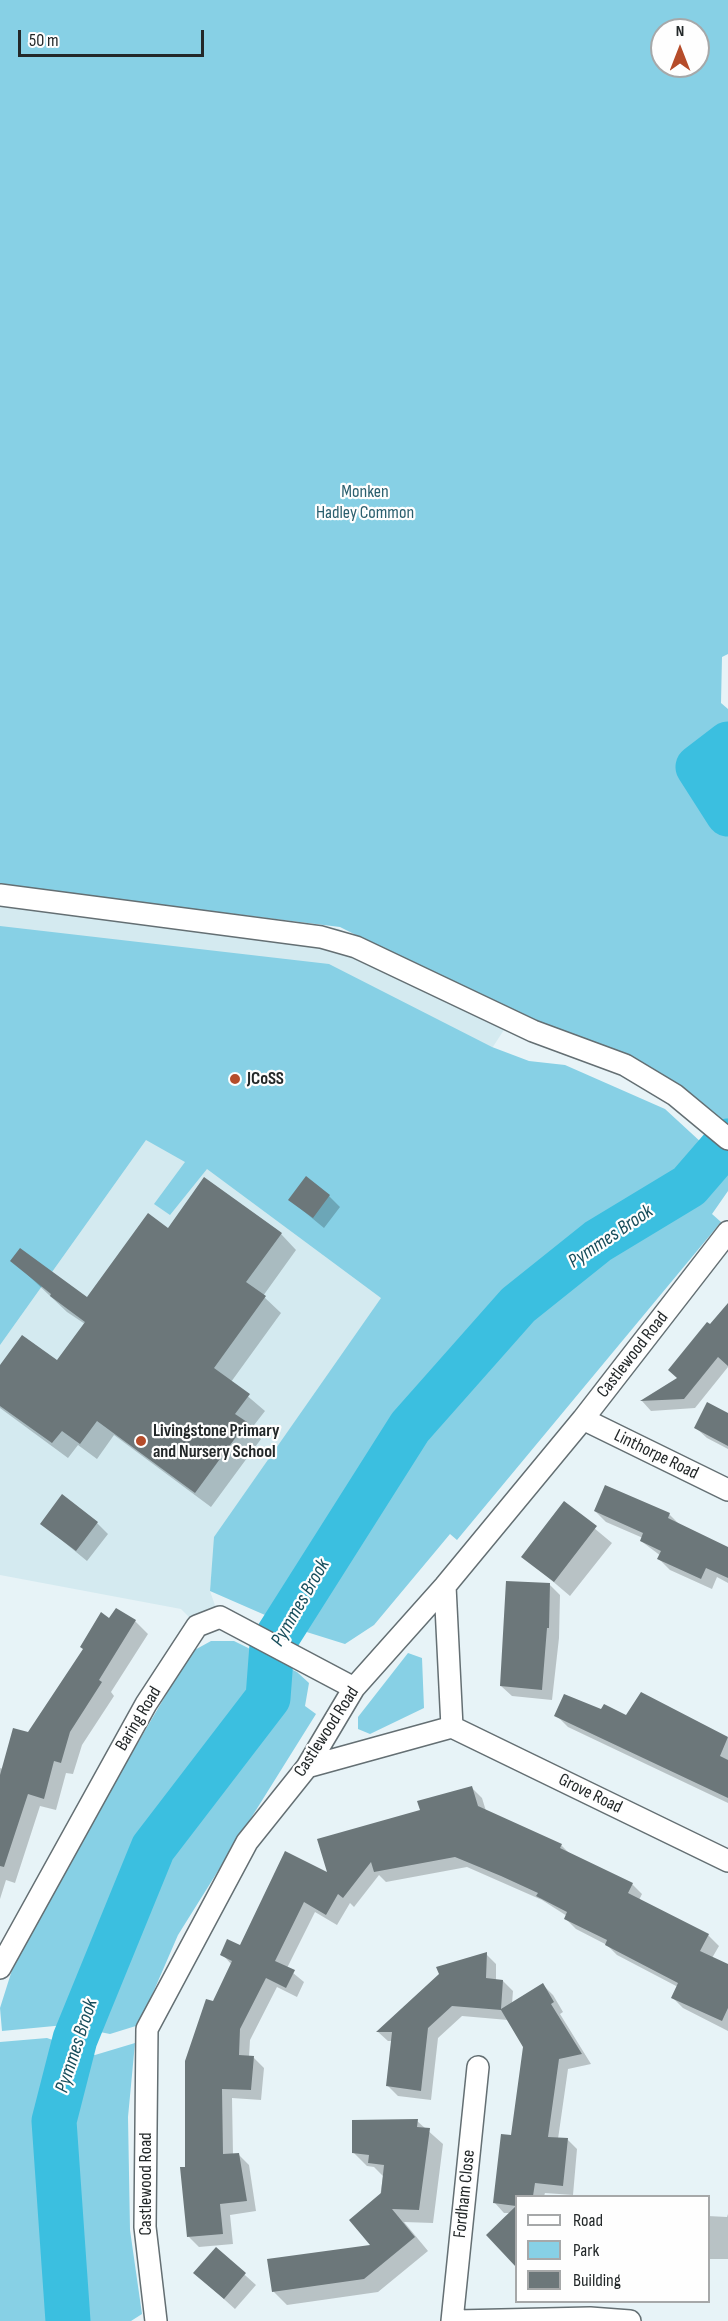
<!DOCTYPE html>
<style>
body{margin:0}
#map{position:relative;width:728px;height:2321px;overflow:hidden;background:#e7f3f7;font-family:"Sofia Sans Condensed",sans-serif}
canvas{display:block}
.legend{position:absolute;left:515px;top:2195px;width:195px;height:108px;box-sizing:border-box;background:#fefefe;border:2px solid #a6a8a9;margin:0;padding:8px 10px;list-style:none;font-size:18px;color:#232829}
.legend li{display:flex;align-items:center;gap:12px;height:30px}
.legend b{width:30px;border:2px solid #a6a8a9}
.north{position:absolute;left:650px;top:18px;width:60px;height:60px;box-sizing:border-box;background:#fefefe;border:2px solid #a6a8a9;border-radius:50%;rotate:0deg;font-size:16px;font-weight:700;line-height:24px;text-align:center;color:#232829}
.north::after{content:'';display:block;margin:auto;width:21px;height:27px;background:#b54c2a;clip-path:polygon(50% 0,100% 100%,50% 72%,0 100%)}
.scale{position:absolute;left:18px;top:30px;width:186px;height:27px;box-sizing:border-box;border:3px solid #232829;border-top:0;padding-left:8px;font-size:18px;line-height:21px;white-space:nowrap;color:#232829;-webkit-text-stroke:4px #fefefe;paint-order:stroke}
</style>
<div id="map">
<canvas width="728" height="2321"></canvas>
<ul class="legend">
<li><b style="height:8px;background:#fff"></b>Road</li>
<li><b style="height:16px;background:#87d0e5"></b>Park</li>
<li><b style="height:16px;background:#6c777a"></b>Building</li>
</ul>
<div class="north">N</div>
<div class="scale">50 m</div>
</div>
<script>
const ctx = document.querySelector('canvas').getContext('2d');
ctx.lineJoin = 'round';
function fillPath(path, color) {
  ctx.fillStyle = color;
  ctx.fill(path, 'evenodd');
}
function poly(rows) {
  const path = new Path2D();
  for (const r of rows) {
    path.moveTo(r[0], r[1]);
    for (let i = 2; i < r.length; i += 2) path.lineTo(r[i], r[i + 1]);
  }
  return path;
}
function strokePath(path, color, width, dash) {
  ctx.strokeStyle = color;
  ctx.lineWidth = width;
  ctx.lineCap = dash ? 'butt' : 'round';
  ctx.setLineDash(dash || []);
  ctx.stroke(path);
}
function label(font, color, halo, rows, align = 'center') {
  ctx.font = font + ' "Sofia Sans Condensed",sans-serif';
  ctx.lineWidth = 4.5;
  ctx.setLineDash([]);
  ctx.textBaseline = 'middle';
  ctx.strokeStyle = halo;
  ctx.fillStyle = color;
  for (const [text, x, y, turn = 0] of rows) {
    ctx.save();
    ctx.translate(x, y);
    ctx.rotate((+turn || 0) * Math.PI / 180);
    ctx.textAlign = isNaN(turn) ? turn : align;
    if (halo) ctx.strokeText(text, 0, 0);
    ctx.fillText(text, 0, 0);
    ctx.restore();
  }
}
const built = poly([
 [0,885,339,929,515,1013,421,1157,442,1196,382,1298,215,1537,210,1591,219,1617,198,1626,181,1609,0,1575]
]);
const green = poly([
 [0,0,728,0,728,654,722,657,721,703,728,709,728,1139,675,1095,340,927,0,885],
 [662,30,698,30,698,66,662,66],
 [0,926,329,964,492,1047,529,1061,565,1065,665,1109,728,1167,728,1191,712,1214,721,1222,457,1540,450,1534,374,1625,345,1644,297,1629,210,1591,214,1537,381,1298,207,1169,170,1215,154,1204,185,1162,146,1140,0,1345],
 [211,1641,234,1641,297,1672,309,1683,305,1706,316,1714,178,1935,139,2025,110,2034,65,2025,2,2031,0,2008,18,1951,36,1917,191,1652],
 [408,1653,422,1658,424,1708,370,1734,358,1729,358,1717],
 [47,2038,95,2055,135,2043,128,2117,130,2230,142,2314,131,2321,0,2321,0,2042]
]);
const shadow = poly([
 [329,1196,340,1207,324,1228,290,1200],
 [168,1230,281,1234,296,1250,263,1296,281,1313,231,1382,265,1411,251,1429,261,1439,211,1507,114,1435,97,1459,78,1445,68,1458,0,1408,0,1368,57,1362,85,1324,67,1312,12,1260,87,1299],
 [728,1305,728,1367,695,1408,651,1411,642,1401,678,1379,711,1326],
 [728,1414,728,1449,707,1438,696,1428],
 [564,1503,612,1543,570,1596,523,1556],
 [595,1511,669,1514,680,1525,728,1549,728,1583,717,1577,712,1589,670,1570,659,1559,661,1556,641,1541,643,1538,606,1522],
 [97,1523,108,1534,87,1561,42,1524],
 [549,1584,560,1595,559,1638,552,1700,512,1696,501,1686],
 [110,1620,135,1621,148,1634,111,1692,114,1696,82,1745,73,1774,66,1773,56,1810,40,1806,15,1883,6,1880,0,1899,0,1768,3,1769],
 [641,1694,728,1738,728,1803,568,1727,556,1715,602,1711,627,1717],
 [472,1788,482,1798,486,1811,561,1845,569,1853,632,1884,642,1894,639,1900,708,1935,719,1946,712,1958,728,1965,728,2031,683,2008,673,1998,678,1987,617,1955,607,1945,576,1929,566,1919,567,1916,542,1900,467,1867,386,1882,379,1875,354,1907,350,1903,337,1925,315,1912,287,1968,304,1982,297,1997,277,1987,250,2040,249,2057,254,2058,264,2068,261,2100,232,2098,233,2155,238,2154,249,2165,256,2211,230,2215,233,2244,199,2247,189,2237,187,2168,213,2003,232,1965,222,1954,241,1947,329,1875,422,1811],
 [486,1954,496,1964,496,1980,503,1981,513,1991,512,2004,543,1985,553,1995,563,2012,560,2014,591,2064,568,2069,558,2139,567,2139,577,2149,573,2195,545,2193,544,2196,516,2196,516,2265,488,2235,511,2213,504,2213,494,2202,512,2137,525,2047,508,2020,462,2016,438,2038,431,2100,398,2096,388,2086,393,2041,388,2041,378,2032],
 [417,2121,443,2144,433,2223,404,2222,428,2251,378,2292,287,2305,273,2291,373,2246,383,2176,374,2167,367,2166,353,2152],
 [728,2214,728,2259,708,2259,708,2216,727,2217],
 [216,2249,256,2285,235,2309,206,2283]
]);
const river = poly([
 [728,744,698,767,728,814],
 [68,2321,54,2121,75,2039,153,1848,268,1698,272,1645,410,1427,518,1305,598,1241,689,1186,728,1141]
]);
const building = poly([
 [306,1176,330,1195,313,1218,288,1200],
 [204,1177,282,1233,246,1282,266,1296,214,1368,250,1394,235,1414,247,1422,195,1493,97,1421,80,1444,62,1431,52,1443,0,1406,0,1365,22,1335,57,1360,85,1322,50,1296,51,1294,10,1261,20,1248,87,1297,148,1213,168,1228],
 [728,1303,728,1366,718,1357,684,1399,640,1401,677,1378,668,1370,707,1322,710,1324],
 [707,1402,728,1413,728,1446,694,1428],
 [605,1485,670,1513,668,1518,728,1547,728,1578,706,1568,701,1579,657,1559,661,1551,640,1541,643,1533,594,1511],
 [62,1494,98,1522,76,1551,40,1524],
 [564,1501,597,1526,554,1582,521,1557],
 [506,1581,550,1583,549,1628,547,1628,542,1690,500,1686],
 [116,1608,136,1620,99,1680,102,1682,70,1732,61,1763,54,1761,44,1799,28,1794,4,1867,0,1866,0,1775,13,1728,28,1732,83,1649,80,1647,101,1612,109,1618],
 [641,1692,728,1737,720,1756,728,1760,728,1798,554,1716,564,1694,601,1709,604,1704,626,1715],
 [472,1786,478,1806,562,1844,560,1848,633,1883,628,1893,709,1934,700,1951,728,1964,728,2008,722,2021,671,1998,678,1983,605,1945,607,1940,564,1919,567,1912,536,1896,538,1893,501,1876,455,1857,374,1872,371,1862,343,1898,338,1894,326,1915,304,1902,275,1961,295,1970,286,1988,266,1978,240,2029,239,2055,254,2056,251,2090,222,2089,223,2154,239,2153,247,2201,220,2204,223,2234,187,2237,180,2167,185,2167,185,2061,206,1999,213,2001,232,1961,220,1955,227,1939,240,1945,285,1851,327,1872,317,1839,420,1810,417,1801],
 [487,1952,486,1978,503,1980,501,2009,543,1983,554,2002,551,2004,582,2054,559,2059,548,2137,568,2138,563,2186,535,2183,533,2196,516,2196,516,2267,486,2235,516,2206,493,2203,501,2134,511,2135,523,2047,501,2010,452,2006,428,2028,421,2091,386,2086,392,2032,376,2032,439,1974,436,1967],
 [418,2119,417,2127,430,2128,419,2210,392,2209,415,2237,364,2279,272,2292,267,2259,370,2245,349,2220,381,2193,384,2165,368,2163,369,2155,352,2153,352,2120],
 [216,2247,246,2273,224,2299,193,2273]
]);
const street = poly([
 [0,895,321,937,356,947,533,1031,625,1065,675,1095,728,1139],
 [583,1419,728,1490],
 [445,1586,452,1727],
 [307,1767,452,1727,728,1861],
 [0,1968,146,1704,197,1626,220,1617,354,1688],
 [156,2321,145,2227,147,2029,247,1842,307,1767,354,1688,445,1586,583,1419,728,1232],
 [452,2321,478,2067],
 [457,2321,590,2318,630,2321]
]);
const markers = [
 [235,1079,6,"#b54c2a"],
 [141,1441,6,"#b54c2a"]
];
const parkNames = [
 ["Monken",365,492],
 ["Hadley Common",365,513]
];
const poiNames = [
 ["JCoSS",247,1079],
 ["Livingstone Primary",153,1431],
 ["and Nursery School",153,1452]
];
const streetNames = [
 ["Castlewood Road",633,1355,-52],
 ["Linthorpe Road",656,1455,26],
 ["Baring Road",139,1719,-59],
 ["Castlewood Road",327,1732,-57],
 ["Grove Road",590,1794,26],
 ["Castlewood Road",146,2184,-90],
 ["Fordham Close",465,2194,-84]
];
const waterNames = [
 ["Pymmes Brook",611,1237,-34],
 ["Pymmes Brook",301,1603,-60],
 ["Pymmes Brook",77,2046,-72]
];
fillPath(built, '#d4eaf0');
fillPath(green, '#87d0e5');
fillPath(shadow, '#0003');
strokePath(river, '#3bbfe0', 45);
fillPath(building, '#6c777a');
strokePath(street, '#646f73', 24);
strokePath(street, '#fff', 21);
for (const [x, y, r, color] of markers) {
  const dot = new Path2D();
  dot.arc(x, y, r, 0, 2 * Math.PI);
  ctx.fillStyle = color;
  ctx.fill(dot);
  strokePath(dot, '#fefefe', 2);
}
label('18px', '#2b5f6e', '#fefefe', parkNames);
label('bold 18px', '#232829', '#fefefe', poiNames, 'left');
label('18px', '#232829', '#fefefe', streetNames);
label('italic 20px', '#174d5b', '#fefefe', waterNames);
</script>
